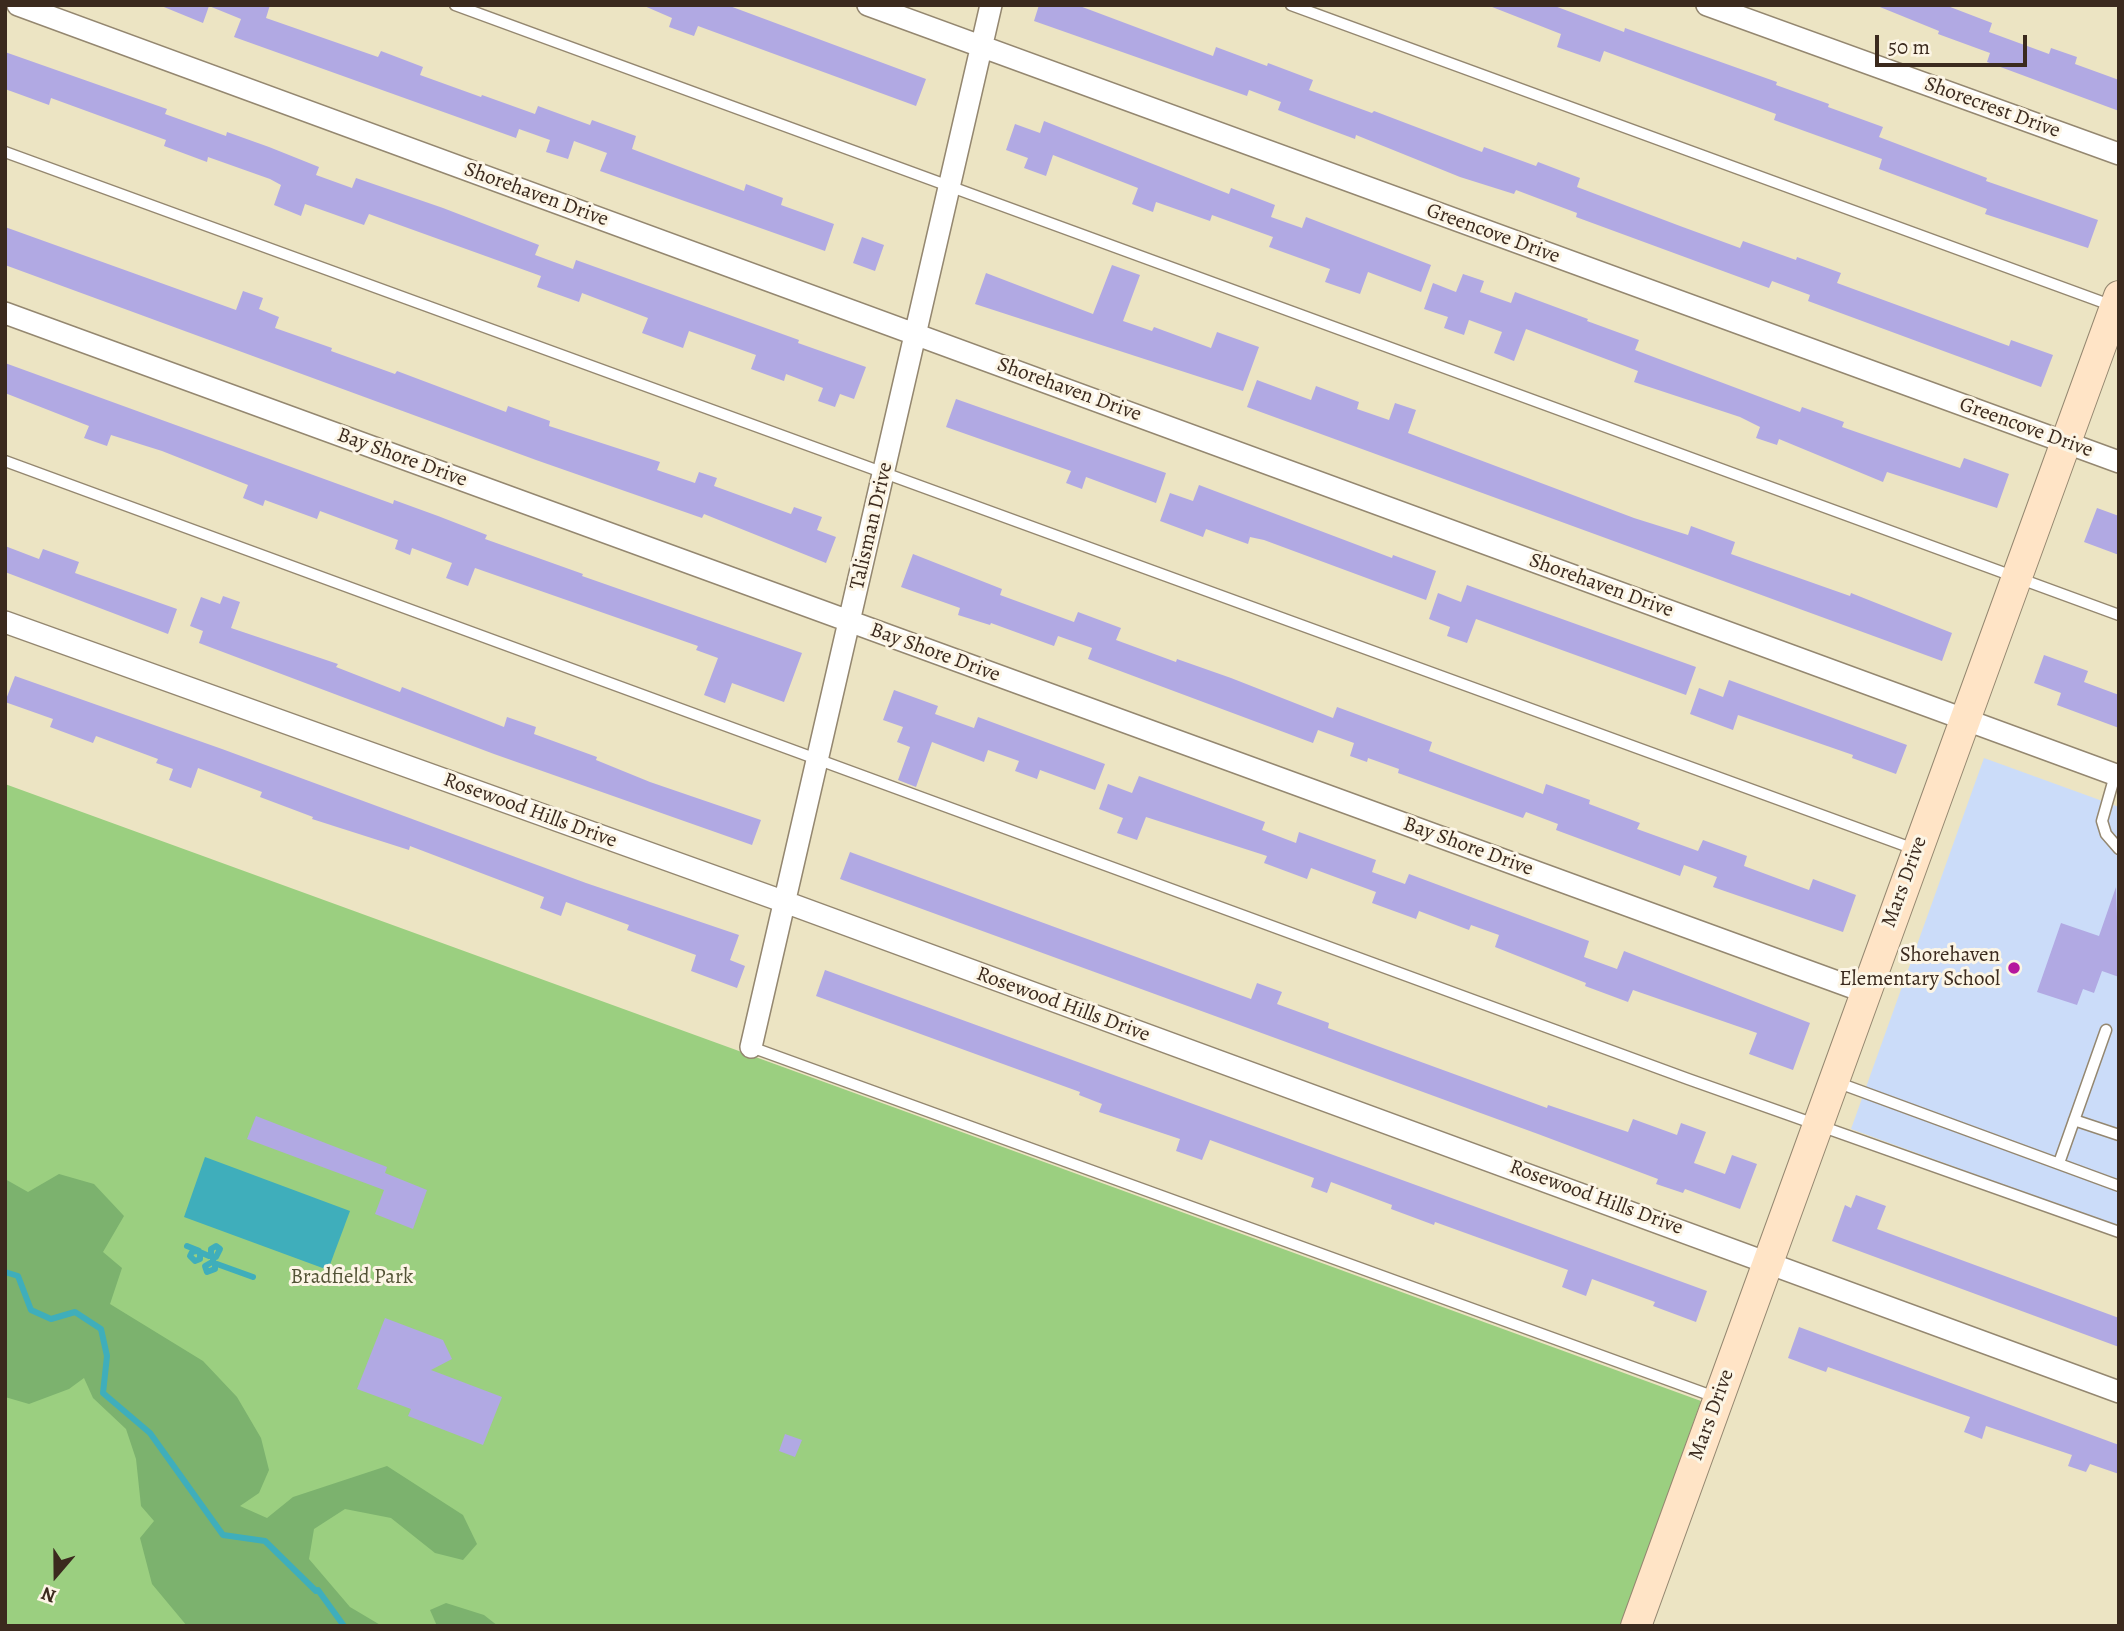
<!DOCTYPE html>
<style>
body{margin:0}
#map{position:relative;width:2124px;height:1631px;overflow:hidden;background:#ece4c3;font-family:Alegreya,serif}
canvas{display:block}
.frame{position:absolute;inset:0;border:7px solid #3b2a1e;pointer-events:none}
.north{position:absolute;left:21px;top:1540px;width:70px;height:70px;-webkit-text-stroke:5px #fcf5e5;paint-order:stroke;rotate:200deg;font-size:19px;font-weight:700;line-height:28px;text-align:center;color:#3b2a1e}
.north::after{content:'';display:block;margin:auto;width:24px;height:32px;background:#3b2a1e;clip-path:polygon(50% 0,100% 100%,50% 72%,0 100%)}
.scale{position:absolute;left:1875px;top:35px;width:152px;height:32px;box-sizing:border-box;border:4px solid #3b2a1e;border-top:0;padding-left:9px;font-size:21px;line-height:24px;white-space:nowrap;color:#3b2a1e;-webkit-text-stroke:5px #fcf5e5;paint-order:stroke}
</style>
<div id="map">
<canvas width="2124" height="1631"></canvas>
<div class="frame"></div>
<div class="north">N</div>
<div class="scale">50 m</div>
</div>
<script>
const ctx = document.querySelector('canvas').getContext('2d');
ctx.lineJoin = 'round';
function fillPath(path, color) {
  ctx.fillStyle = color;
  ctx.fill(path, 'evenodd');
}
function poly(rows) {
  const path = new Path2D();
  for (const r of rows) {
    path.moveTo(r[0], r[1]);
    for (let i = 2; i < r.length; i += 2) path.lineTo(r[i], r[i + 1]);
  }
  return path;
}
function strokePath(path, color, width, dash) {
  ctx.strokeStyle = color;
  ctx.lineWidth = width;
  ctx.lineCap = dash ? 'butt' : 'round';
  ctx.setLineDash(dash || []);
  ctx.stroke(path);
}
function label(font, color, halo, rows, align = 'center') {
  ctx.font = font + ' Alegreya,serif';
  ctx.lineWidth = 6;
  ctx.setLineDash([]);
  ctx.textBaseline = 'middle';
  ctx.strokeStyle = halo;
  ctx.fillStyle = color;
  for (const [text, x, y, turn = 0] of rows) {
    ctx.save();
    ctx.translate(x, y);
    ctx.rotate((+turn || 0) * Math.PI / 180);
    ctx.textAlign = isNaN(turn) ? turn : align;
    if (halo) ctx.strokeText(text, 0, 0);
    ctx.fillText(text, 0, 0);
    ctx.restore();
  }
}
const built = poly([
 [1984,758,2119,807,2119,1227,1851,1129]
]);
const green = poly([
 [5,784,1701,1401,1621,1626,5,1626]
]);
const forest = poly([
 [59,1174,94,1184,124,1216,103,1252,122,1268,110,1304,203,1361,237,1397,261,1438,269,1470,259,1493,240,1506,267,1518,293,1497,387,1466,463,1515,477,1544,463,1560,435,1553,391,1518,345,1509,314,1529,309,1559,350,1607,382,1626,187,1626,152,1584,140,1538,154,1521,141,1506,136,1459,126,1429,93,1398,84,1378,69,1389,29,1404,5,1397,5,1179,28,1192],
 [446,1603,484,1615,498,1626,437,1626,430,1610]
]);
const water = poly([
 [205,1157,350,1211,328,1270,184,1217]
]);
const stream = poly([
 [187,1246,197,1250,199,1251,200,1253,200,1259,195,1261,190,1256,192,1252,196,1251,197,1251,202,1253,209,1256,210,1256,213,1257,216,1257,220,1249,216,1246,211,1249,211,1254,213,1259,213,1261,215,1265,215,1269,207,1272,205,1266,212,1262,214,1263,217,1264,253,1277],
 [5,1272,18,1276,31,1310,51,1319,75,1312,101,1329,107,1356,103,1393,150,1433,223,1535,265,1541,316,1591,318,1590,344,1626]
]);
const building = poly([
 [159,5,270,5,266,18,378,57,381,51,423,67,420,75,481,97,482,95,535,114,538,106,590,125,592,120,636,136,632,149,744,191,746,184,783,198,781,205,834,224,825,251,600,171,607,153,574,141,568,159,546,152,550,140,519,129,516,138,234,37,241,19,209,6,203,23],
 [642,5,727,5,926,79,916,106,698,26,694,36,669,27,672,18],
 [1039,5,1077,5,1213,56,1216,47,1267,66,1268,63,1313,80,1309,90,1372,113,1374,111,1482,152,1484,147,1536,166,1538,162,1580,178,1577,187,1680,226,1740,248,1743,241,1796,260,1797,257,1841,273,1837,283,2009,346,2011,340,2053,355,2041,387,1808,301,1810,295,1772,281,1769,288,1576,217,1577,213,1516,190,1514,194,1460,177,1356,135,1355,139,1312,123,1278,110,1281,102,1249,90,1247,96,1034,21],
 [1487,5,1552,5,1624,32,1625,28,1777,82,1776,85,1829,104,1828,107,1883,127,1879,137,1987,178,1986,181,2098,220,2088,248,1985,214,1987,209,1879,169,1882,159,1774,120,1776,114,1604,51,1600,62,1557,47,1561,34],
 [1875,5,1945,5,1992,23,1989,32,2049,54,2051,48,2077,57,2075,64,2119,80,2119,111,1987,62,1990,53,1938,34,1939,31],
 [5,52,167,109,165,114,226,136,227,132,269,147,319,167,316,175,352,188,356,178,443,208,539,245,535,255,573,269,576,260,799,340,798,343,866,367,854,399,840,394,835,407,818,401,823,388,786,374,784,381,751,369,756,355,689,331,683,348,642,333,648,318,582,293,579,302,537,287,541,276,369,214,364,225,305,204,301,216,274,205,281,185,270,179,208,157,207,162,164,146,166,140,51,98,49,105,5,89],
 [1044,121,1229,194,1231,188,1275,205,1271,217,1302,228,1306,217,1431,265,1421,292,1368,272,1360,294,1325,282,1330,269,1269,247,1273,237,1212,215,1210,221,1156,202,1153,212,1132,204,1138,188,1053,155,1046,176,1024,168,1028,158,1006,150,1015,124,1040,133],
 [5,227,236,310,243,291,263,298,259,309,279,317,275,328,332,348,331,351,395,374,397,371,506,412,508,406,550,421,549,426,660,462,657,470,695,483,699,472,717,478,714,486,791,514,794,507,822,517,817,530,836,537,826,563,704,514,702,518,536,460,5,265],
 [862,237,884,245,875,271,853,263],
 [1112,265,1140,275,1123,321,1152,331,1154,327,1211,348,1217,332,1259,347,1243,391,975,304,986,273,1093,314],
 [1463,274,1484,281,1480,292,1511,303,1515,292,1588,319,1587,321,1639,340,1635,350,1739,389,1800,412,1802,407,1844,422,1842,427,1960,468,1964,458,2009,474,1997,508,1887,472,1883,482,1779,439,1777,445,1756,438,1760,427,1740,417,1634,382,1638,371,1526,329,1514,361,1494,353,1502,332,1469,320,1464,335,1444,328,1448,317,1424,309,1433,283,1456,292],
 [5,363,393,504,394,500,438,516,487,535,485,539,583,574,582,576,802,653,784,702,732,683,725,703,704,695,718,658,696,650,698,646,475,568,468,586,446,578,452,563,412,548,410,555,395,549,398,540,320,511,317,519,265,500,263,506,243,498,248,485,162,451,111,435,107,446,84,438,89,426,5,393],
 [1257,380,1311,400,1316,386,1359,402,1357,409,1389,420,1395,403,1416,410,1408,433,1634,518,1688,535,1691,526,1735,542,1731,554,1850,596,1851,593,1952,633,1942,661,1247,407],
 [956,399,1166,473,1156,503,1086,477,1082,489,1066,483,1071,471,946,427],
 [1199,485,1392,558,1393,555,1436,571,1426,600,1264,540,1250,537,1248,544,1206,529,1203,537,1160,521,1170,493,1193,501],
 [2097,508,2119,516,2119,555,2084,542],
 [5,546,39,559,43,549,79,562,75,573,177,609,168,634,5,572],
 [913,554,1002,589,1000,595,1074,622,1078,612,1121,628,1116,640,1176,662,1177,659,1231,678,1333,718,1337,707,1432,742,1429,751,1543,794,1546,784,1590,800,1589,804,1640,823,1637,829,1698,851,1703,840,1747,856,1744,866,1809,890,1813,879,1856,895,1843,932,1713,887,1717,877,1684,865,1680,876,1556,830,1558,824,1526,812,1523,818,1398,773,1399,769,1368,758,1367,762,1350,756,1354,743,1318,730,1313,743,1088,659,1092,648,1058,636,1054,646,991,623,990,625,958,615,960,608,901,587],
 [1467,585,1696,667,1686,695,1476,619,1467,643,1447,636,1450,627,1429,619,1438,593,1461,602],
 [223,596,240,602,231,628,338,664,336,667,400,692,402,687,504,727,507,717,536,727,534,734,597,757,596,760,650,782,761,820,752,845,494,754,199,643,203,631,190,626,201,597,220,604],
 [2044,655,2088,671,2084,682,2119,695,2119,728,2057,705,2061,693,2034,683],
 [15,676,222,749,586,883,739,935,730,960,745,966,737,988,691,971,696,955,627,930,629,925,566,902,561,916,540,908,544,897,410,846,409,850,312,819,313,817,260,797,262,792,198,768,191,788,169,780,173,769,156,763,158,759,96,736,93,743,50,727,53,719,5,702],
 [1729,680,1907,745,1896,774,1852,758,1853,755,1738,715,1733,730,1690,714,1699,688,1723,697],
 [894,690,938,706,935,714,974,728,978,717,1105,764,1095,790,1040,770,1037,779,1015,771,1019,761,988,750,984,762,932,742,916,787,898,780,910,747,897,742,903,727,883,720],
 [1139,776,1265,822,1262,830,1296,843,1299,832,1376,860,1372,872,1405,884,1409,874,1589,941,1584,957,1617,969,1624,951,1810,1023,1793,1070,1749,1054,1757,1033,1633,990,1628,1002,1585,986,1586,983,1495,947,1499,935,1471,925,1469,930,1419,911,1416,919,1372,903,1376,892,1311,868,1307,879,1264,863,1267,856,1146,817,1137,840,1117,833,1123,818,1099,809,1108,784,1132,793],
 [850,852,1251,999,1257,983,1282,992,1277,1004,1329,1023,1328,1028,1547,1108,1548,1105,1628,1132,1633,1119,1677,1135,1681,1123,1706,1132,1694,1163,1725,1174,1732,1155,1757,1164,1740,1209,1685,1189,1683,1193,1656,1184,1658,1179,1538,1134,840,879],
 [2116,887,2119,977,2102,971,2094,993,2083,989,2077,1005,2037,992,2061,923,2099,936],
 [825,970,1707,1291,1696,1322,1653,1306,1655,1302,1592,1279,1586,1296,1562,1287,1568,1270,1435,1222,1434,1225,1391,1209,1392,1205,1331,1182,1327,1193,1311,1187,1314,1178,1210,1140,1202,1160,1176,1151,1180,1139,1099,1112,1102,1104,1079,1095,1080,1092,816,996],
 [256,1116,387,1167,385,1173,427,1190,413,1229,375,1214,384,1190,247,1139],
 [1856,1195,1886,1206,1877,1229,2119,1318,2119,1347,1832,1241,1845,1205,1851,1208],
 [385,1318,443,1340,452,1359,431,1370,502,1397,483,1445,408,1416,411,1409,357,1389],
 [1799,1327,2119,1445,2119,1474,2090,1464,2086,1472,2068,1466,2072,1455,1986,1426,1982,1439,1964,1432,1970,1417,1828,1367,1826,1372,1788,1358],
 [785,1434,802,1440,795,1457,779,1451]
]);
const lane = poly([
 [455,5,2119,615],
 [1291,5,2113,306],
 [5,152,1917,850],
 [5,461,1688,1079,2119,1232],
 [2115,775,2102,821,2106,834,2119,849],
 [751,1047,1715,1397],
 [1836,1082,2119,1186],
 [2074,1120,2119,1135],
 [2059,1163,2106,1030]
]);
const street = poly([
 [18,5,2119,776],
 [868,5,2119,462],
 [1707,5,2119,154],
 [5,313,1865,992],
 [5,622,785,902,2119,1392],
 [751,1047,991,5]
]);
const secondary = poly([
 [1636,1626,2119,296]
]);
const markers = [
 [2014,968,7,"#b5179e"]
];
const streetNames = [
 ["Shorecrest Drive",1992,108,20],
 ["Shorehaven Drive",536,195,20],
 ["Greencove Drive",1493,234,20],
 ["Shorehaven Drive",1069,390,20],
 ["Greencove Drive",2026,428,20],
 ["Bay Shore Drive",402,458,20],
 ["Talisman Drive",872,526,-77],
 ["Shorehaven Drive",1601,586,20],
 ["Bay Shore Drive",935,653,20],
 ["Rosewood Hills Drive",530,811,20],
 ["Bay Shore Drive",1468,847,20],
 ["Mars Drive",1905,882,-70],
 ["Rosewood Hills Drive",1063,1005,20],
 ["Rosewood Hills Drive",1596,1198,20],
 ["Mars Drive",1712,1415,-70]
];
const poiNames = [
 ["Shorehaven",2000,956],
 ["Elementary School",2000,980]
];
const parkNames = [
 ["Bradfield Park",352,1278]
];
fillPath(built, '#cbdcf9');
fillPath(green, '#9bcf80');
fillPath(forest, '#7cb26e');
fillPath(water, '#3faebb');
strokePath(stream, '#3faebb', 6);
fillPath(building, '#b1a9e3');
strokePath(lane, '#948770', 13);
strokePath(street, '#948770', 24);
strokePath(secondary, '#948770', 32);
strokePath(lane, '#fff', 10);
strokePath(street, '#fff', 21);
strokePath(secondary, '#ffe4c6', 30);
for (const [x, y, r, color] of markers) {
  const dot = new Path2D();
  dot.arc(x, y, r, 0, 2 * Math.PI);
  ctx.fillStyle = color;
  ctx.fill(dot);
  strokePath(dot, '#fcf5e5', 2.5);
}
label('21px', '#3b2a1e', '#fcf5e5', streetNames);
label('21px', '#3b2a1e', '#fcf5e5', poiNames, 'right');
label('21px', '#535336', '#fcf5e5', parkNames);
</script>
